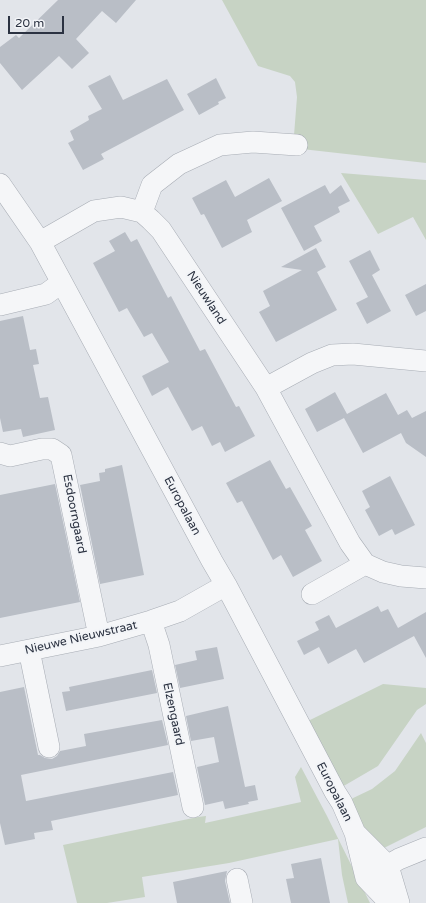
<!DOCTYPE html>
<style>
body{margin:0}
#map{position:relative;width:426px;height:903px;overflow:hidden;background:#e2e5ea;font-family:"Varela Round",sans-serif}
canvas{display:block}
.scale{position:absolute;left:8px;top:16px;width:56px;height:18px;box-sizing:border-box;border:2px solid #2b3241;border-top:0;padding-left:5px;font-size:12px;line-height:14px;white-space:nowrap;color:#2b3241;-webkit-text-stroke:3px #f2f4f7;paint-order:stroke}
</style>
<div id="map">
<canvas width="426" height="903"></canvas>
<div class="scale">20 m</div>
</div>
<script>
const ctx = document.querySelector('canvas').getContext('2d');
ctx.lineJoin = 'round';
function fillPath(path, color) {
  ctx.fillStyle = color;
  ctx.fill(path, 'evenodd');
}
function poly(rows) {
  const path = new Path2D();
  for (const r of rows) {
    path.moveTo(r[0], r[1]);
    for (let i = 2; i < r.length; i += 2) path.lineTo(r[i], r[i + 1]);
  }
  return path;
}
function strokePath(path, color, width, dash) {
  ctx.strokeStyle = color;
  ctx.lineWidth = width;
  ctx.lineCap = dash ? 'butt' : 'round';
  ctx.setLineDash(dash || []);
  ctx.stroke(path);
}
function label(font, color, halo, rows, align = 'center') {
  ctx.font = font + ' "Varela Round",sans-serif';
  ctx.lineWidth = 4;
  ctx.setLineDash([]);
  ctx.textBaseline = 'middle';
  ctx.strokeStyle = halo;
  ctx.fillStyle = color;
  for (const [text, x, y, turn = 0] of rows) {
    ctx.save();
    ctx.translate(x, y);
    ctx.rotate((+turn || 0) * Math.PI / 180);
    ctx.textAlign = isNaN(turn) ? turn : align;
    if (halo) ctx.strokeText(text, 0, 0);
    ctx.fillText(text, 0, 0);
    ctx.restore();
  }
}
const green = poly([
 [222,0,426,0,426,163,293,148,297,97,295,82,290,76,258,66],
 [341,173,426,180,426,240,413,217,378,234],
 [383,684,426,688,426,704,417,710,378,766,342,787,308,721],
 [421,733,426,743,426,827,384,848,375,848,349,800,372,789,395,771],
 [301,767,327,816,370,903,348,903,342,875,338,839,229,863,142,877,145,897,107,903,77,903,63,845,198,817,206,816,205,823,301,802,295,777]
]);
const building = poly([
 [58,0,136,0,116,23,102,11,76,39,89,53,72,69,59,56,22,90,0,63,0,47,16,35,19,38],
 [110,75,123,100,167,79,184,110,101,154,104,159,83,170,68,143,74,140,70,131,89,120,88,116,102,109,88,86],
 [216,78,226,98,218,102,219,104,199,115,187,94],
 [269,178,282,201,247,220,252,232,222,248,204,214,201,215,192,198,226,180,235,197],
 [325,185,330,194,341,185,350,201,338,207,340,212,314,226,322,241,304,251,281,208],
 [125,232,131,242,137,239,168,298,171,296,200,351,205,349,236,407,239,406,255,436,225,452,220,442,212,446,202,426,192,431,168,387,152,396,142,376,169,362,152,333,144,337,127,308,119,312,93,263,115,251,109,241],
 [316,248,326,267,317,272,337,310,276,342,259,312,270,306,263,291,302,270,281,267],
 [370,250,380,270,372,275,391,311,367,324,356,303,368,297,349,261],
 [426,284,426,311,416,316,405,295],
 [23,316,30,350,36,349,39,364,33,365,40,398,48,397,55,430,23,437,21,429,3,432,0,418,0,321],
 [335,392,347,414,386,393,398,415,407,410,412,418,426,411,426,457,406,443,401,433,363,453,344,418,317,432,305,409],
 [270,460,286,489,290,487,312,526,305,530,322,561,293,577,281,555,273,560,242,501,237,503,226,483],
 [122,465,144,575,100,584,80,485,100,481,99,473,105,472,105,469],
 [390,476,415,525,395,535,392,529,379,536,365,510,370,507,362,491],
 [55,484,80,602,0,618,0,495],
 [378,606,381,612,388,609,398,628,426,612,426,658,414,636,364,663,356,649,328,664,319,647,304,655,297,641,319,630,315,622,329,615,336,628],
 [217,647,224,679,180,688,175,665,197,660,195,651],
 [152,670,157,693,66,711,62,692,70,691,69,687],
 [24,687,38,755,40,755,45,758,52,759,57,756,60,751,86,746,84,734,162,720,168,745,21,775,26,801,173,772,178,795,51,821,53,830,34,833,35,839,5,845,0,823,0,692],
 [228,706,245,787,255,785,258,800,248,802,249,804,225,809,223,801,205,805,197,767,219,762,214,737,191,741,186,716],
 [321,858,330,903,291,903,286,879,294,878,291,864],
 [227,871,225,881,230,903,177,903,173,882]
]);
const minor = poly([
 [0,184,40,242,212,561,226,585,335,792,342,803,355,833,366,878,390,903],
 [142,212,152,185,179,164,220,145,253,142,297,145],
 [40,242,94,211,121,207,142,212,151,220,161,230,266,388,350,543,365,564,383,572,401,576,426,578],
 [0,305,46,294,61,283],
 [266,388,312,363,332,355,353,354,426,361],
 [0,453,10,456,42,449,52,449,61,455,99,636],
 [312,594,365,564],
 [151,621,159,645,193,807],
 [29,650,49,747],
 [0,656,99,636,151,621,180,611,226,585],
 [356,834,388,866,399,903],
 [375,873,399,859,426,848],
 [237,879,242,903]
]);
const streetNames = [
 ["Nieuwland",206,298,57],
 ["Europalaan",182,506,62],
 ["Esdoorngaard",74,514,79],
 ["Nieuwe Nieuwstraat",81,638,-13],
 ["Elzengaard",173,714,78],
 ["Europalaan",334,792,63]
];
fillPath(green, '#c7d3c4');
fillPath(building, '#b9bec6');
strokePath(minor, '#a7acb4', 22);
strokePath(minor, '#f5f6f8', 21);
label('12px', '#2b3241', '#f2f4f7', streetNames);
</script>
